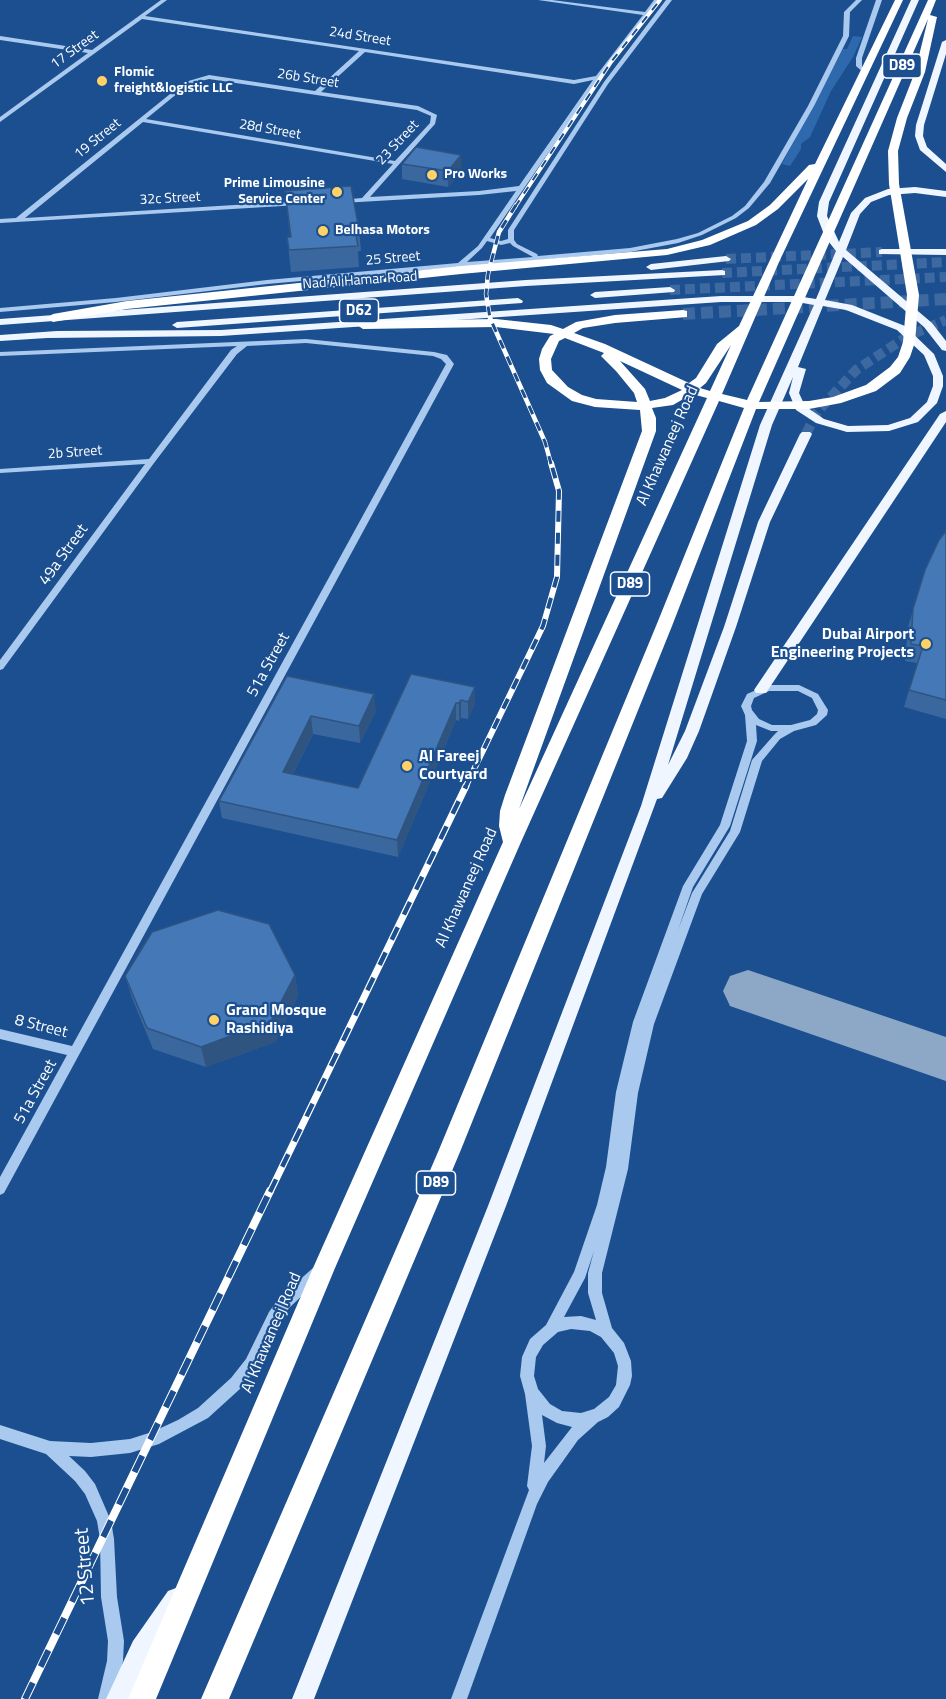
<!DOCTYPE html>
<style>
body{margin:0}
canvas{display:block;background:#1b4f8f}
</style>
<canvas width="946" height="1699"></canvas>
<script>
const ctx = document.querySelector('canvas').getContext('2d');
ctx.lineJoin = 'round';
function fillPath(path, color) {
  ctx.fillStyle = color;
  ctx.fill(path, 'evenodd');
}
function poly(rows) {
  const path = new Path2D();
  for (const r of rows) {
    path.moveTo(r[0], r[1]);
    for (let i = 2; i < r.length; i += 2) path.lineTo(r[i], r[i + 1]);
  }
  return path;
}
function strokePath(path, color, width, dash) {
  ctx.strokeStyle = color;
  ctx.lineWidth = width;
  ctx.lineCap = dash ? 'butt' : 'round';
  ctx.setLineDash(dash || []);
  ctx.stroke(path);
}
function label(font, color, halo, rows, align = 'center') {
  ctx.font = font + ' "Titillium Web",sans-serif';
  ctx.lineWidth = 4.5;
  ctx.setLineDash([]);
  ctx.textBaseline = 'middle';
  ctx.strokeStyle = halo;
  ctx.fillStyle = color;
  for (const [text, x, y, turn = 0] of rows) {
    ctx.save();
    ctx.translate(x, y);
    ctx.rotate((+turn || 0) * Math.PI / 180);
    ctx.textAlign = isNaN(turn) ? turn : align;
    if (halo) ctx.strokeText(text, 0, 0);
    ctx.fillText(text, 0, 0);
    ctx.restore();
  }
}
const green = poly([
 [853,36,862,37,853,57,831,91,810,137,801,144,801,149,790,166,782,164,843,49,847,49]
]);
const taxiway = poly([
 [748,970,946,1037,946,1081,730,1006,723,991,730,976,748,970]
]);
const majorTunnel = poly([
 [726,259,882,252],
 [722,273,946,262],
 [670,290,946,277],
 [806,434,817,412,856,370,908,336,946,320]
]);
const highwayTunnel = poly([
 [683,314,946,299]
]);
const minor = poly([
 [161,0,167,0,145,16,574,80,596,76,643,15,538,0,552,0,645,12,654,0,660,0,590,92,490,238,501,241,508,239,508,230,604,82,666,0,672,0,608,84,514,230,514,240,517,244,537,254,538,256,630,248,677,239,698,233,732,216,745,206,764,182,808,106,843,36,844,12,856,0,862,0,850,12,849,36,814,106,770,183,749,208,736,218,702,235,678,243,630,252,267,284,116,302,0,312,0,308,116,298,267,280,458,263,478,246,516,191,479,195,342,203,339,201,340,200,362,198,393,164,143,122,25,218,299,201,302,203,299,205,0,223,0,219,16,218,185,82,209,75,315,91,359,51,142,19,0,122,0,117,88,53,0,40,0,36,92,50,161,0],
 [365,52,574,84,593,80,519,186,479,191,370,197,435,124,437,115,418,106,321,92,365,52],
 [209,79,417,110,431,116,430,123,395,161,146,119,189,84,209,79],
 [487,241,501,245,510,243,513,246,533,257,467,262,482,248,487,241],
 [876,0,882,0,862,58,862,66,867,71,864,73,856,66,856,58,876,0],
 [306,339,434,352,447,355,454,364,4,1193,0,1195,0,1177,67,1055,0,1039,0,1029,72,1046,446,364,441,359,433,356,306,343,247,346,237,354,154,463,3,669,0,670,0,660,145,464,0,473,0,469,149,459,231,350,237,346,0,356,0,352,306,339],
 [768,685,799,685,818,694,828,710,827,715,816,725,794,731,780,739,762,761,740,832,702,894,654,1024,638,1093,628,1169,602,1273,602,1293,612,1328,624,1343,631,1361,632,1376,630,1385,619,1407,608,1417,598,1422,578,1440,548,1482,537,1504,467,1699,451,1699,529,1490,527,1486,532,1446,525,1394,520,1376,522,1357,530,1339,546,1325,574,1272,597,1205,606,1167,616,1092,633,1022,683,886,720,825,747,741,745,715,741,706,747,694,768,685],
 [769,691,798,691,812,698,818,710,817,714,810,720,791,725,772,725,759,719,752,710,751,706,754,698,769,691],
 [756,725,771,731,778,731,774,735,752,760,730,831,692,893,678,930,693,887,730,826,757,741,756,725],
 [594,1251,588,1273,588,1293,596,1320,581,1316,564,1317,585,1278,594,1251],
 [571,1329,590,1331,601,1337,614,1353,618,1366,616,1385,609,1397,594,1409,581,1413,562,1411,550,1404,538,1389,534,1376,536,1357,543,1345,558,1332,571,1329],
 [542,1415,557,1423,572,1427,544,1463,546,1446,542,1415],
 [318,1266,323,1268,325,1272,323,1276,289,1308,279,1322,256,1369,241,1388,208,1418,159,1444,130,1453,91,1457,69,1456,85,1471,95,1484,111,1521,114,1539,117,1597,124,1641,123,1661,114,1699,98,1699,107,1661,108,1641,101,1597,100,1539,97,1521,85,1494,75,1481,46,1454,0,1439,0,1425,50,1441,91,1443,130,1439,152,1432,178,1420,198,1408,231,1378,246,1359,269,1312,279,1298,313,1268,318,1266]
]);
const major = poly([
 [911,0,919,0,829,202,827,216,839,242,851,213,865,198,888,189,915,187,946,191,946,197,915,193,889,195,871,202,860,214,846,250,932,323,946,341,946,351,942,350,924,327,843,257,825,300,852,305,905,326,934,354,943,376,943,386,937,403,918,422,889,431,847,432,816,423,796,410,789,393,793,377,772,425,668,765,685,731,724,627,758,522,800,434,802,432,810,432,812,434,770,522,736,627,699,731,687,758,662,798,657,799,506,1206,314,1699,292,1699,488,1206,641,806,760,425,814,305,797,302,721,302,221,336,47,338,0,341,0,335,57,331,221,330,721,296,797,296,816,299,836,251,825,237,817,216,819,202,911,0],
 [823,306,846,310,897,330,924,355,933,376,933,386,927,402,910,418,888,425,848,426,824,419,805,406,799,393,806,369,798,367,823,306],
 [946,40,946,54,924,125,923,136,927,147,946,164,946,172,920,150,915,136,916,125,942,42,946,40],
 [882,249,946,249,946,255,879,254,879,250,882,249],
 [726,256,731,259,729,261,651,270,646,267,651,264,726,256],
 [722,270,725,271,725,275,526,286,0,325,0,319,526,280,722,270],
 [670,287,675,290,674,292,595,298,590,295,595,292,670,287],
 [518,298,523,301,522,303,177,328,172,325,177,322,518,298],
 [946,411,946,422,766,693,756,693,754,690,756,687,940,414,946,411],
 [176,1588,184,1591,187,1599,184,1607,149,1657,129,1699,106,1699,133,1641,168,1591,176,1588]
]);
const highway = poly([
 [895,0,903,0,779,262,722,394,747,400,928,0,936,0,930,15,937,17,925,72,907,118,898,151,899,184,919,295,915,342,910,357,900,373,876,391,841,403,809,409,756,409,672,626,460,1152,229,1699,201,1699,438,1152,656,626,744,408,719,401,521,842,335,1268,156,1699,128,1699,313,1268,503,842,499,826,500,811,505,795,642,431,640,410,595,407,572,401,547,383,540,370,539,359,542,349,550,336,554,334,496,327,363,329,357,325,363,321,496,319,551,325,563,329,576,322,615,315,683,310,687,311,687,317,615,323,583,328,574,333,605,344,689,383,696,378,717,344,739,326,808,179,778,209,756,225,710,245,667,255,461,274,127,309,53,322,47,318,53,314,127,301,461,266,667,249,702,240,748,221,770,205,809,165,815,164,895,0],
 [928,19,915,72,897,118,888,151,889,184,907,295,903,342,898,357,890,367,866,385,833,397,809,401,759,402,928,19],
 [565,338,604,353,601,356,616,371,634,393,637,402,596,399,582,395,568,387,552,370,551,359,559,341,565,338],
 [731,345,710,391,700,388,706,383,731,345],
 [620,361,682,390,665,398,650,401,645,389,620,361],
 [692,394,707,398,519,809,656,431,656,418,652,408,673,405,692,394]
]);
const railFar4 = poly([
 [515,207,611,62,660,0]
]);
const railFar3 = poly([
 [516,205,499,232,488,274,486,294,490,318,545,442,551,464]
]);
const railFar2 = poly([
 [465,788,543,626,557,577,559,491,551,463]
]);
const railFar1 = poly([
 [270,1192,466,786]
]);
const rail = poly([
 [25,1699,270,1191]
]);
const wall = poly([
 [402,164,462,170,448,187,402,179],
 [285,191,359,230,361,251,358,251,359,267,291,272,287,237,290,237],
 [946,531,946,719,904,707,917,663,905,661,908,627,925,570],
 [287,676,376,711,360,743,313,734,293,774,358,788,475,687,475,704,468,719,461,718,459,721,456,720,398,857,222,818,219,801],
 [295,975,298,996,275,1042,206,1067,153,1049,132,998,125,976]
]);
const shadedWall = poly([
 [461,155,462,170,448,187,448,171],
 [475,687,475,704,468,719,468,702],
 [374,694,376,711,360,743,359,726],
 [461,700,461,718,459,721,459,703],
 [456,703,456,720,398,857,397,840],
 [311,716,313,734,285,789,283,772],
 [295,975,298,996,275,1042,206,1067,201,1047]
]);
const building = poly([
 [416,147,461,155,448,171,402,164,416,147],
 [351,186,359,230,355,230,358,246,289,250,287,237,291,237,285,191,351,186],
 [946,531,946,700,909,690,923,646,911,644,913,609,925,570,939,540,946,531],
 [411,674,475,687,468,702,461,700,459,703,456,703,397,840,219,801,287,676,374,694,359,726,311,716,283,772,358,788,411,674],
 [218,910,269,924,295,975,271,1021,201,1047,147,1028,125,976,152,932,218,910]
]);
const markers = [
 [102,81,6,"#ffd166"],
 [432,175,6,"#ffd166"],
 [337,192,6,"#ffd166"],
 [323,231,6,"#ffd166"],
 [926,644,6,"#ffd166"],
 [407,766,6,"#ffd166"],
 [214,1020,6,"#ffd166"]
];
const farStreetnames = [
 ["24d Street",360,37,9],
 ["17 Street",75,50,-36],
 ["26b Street",308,79,9],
 ["28d Street",270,130,10],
 ["19 Street",98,139,-39],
 ["23 Street",398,143,-47],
 ["32c Street",170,199,-3],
 ["25 Street",393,259,-5],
 ["Nad Al Hamar Road",360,281,-4],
 ["2b Street",75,453,-4]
];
const farPoinames = [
 ["Flomic",114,73],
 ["freight&logistic LLC",114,89],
 ["Pro Works",444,175],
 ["Prime Limousine",325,184,"right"],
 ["Service Center",325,200,"right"],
 ["Belhasa Motors",335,231]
];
const shields = [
 [902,66,39],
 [359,311,39],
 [630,584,39],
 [436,1183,39]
];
const shieldNames = [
 ["D89",902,66],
 ["D62",359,311],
 ["D89",630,584],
 ["D89",436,1183]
];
const streetNames = [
 ["Al Khawaneej Road",668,446,-66],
 ["49a Street",64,555,-54],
 ["51a Street",269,665,-61],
 ["Al Khawaneej Road",467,888,-66],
 ["8 Street",41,1027,14],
 ["51a Street",36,1092,-61],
 ["Al Khawaneej Road",272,1333,-67]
];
const poiNames = [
 ["Dubai Airport",914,635,"right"],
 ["Engineering Projects",914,653,"right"],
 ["Al Fareej",419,757],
 ["Courtyard",419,775],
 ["Grand Mosque",226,1011],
 ["Rashidiya",226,1029]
];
const nearStreetnames = [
 ["12 Street",86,1567,-95]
];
fillPath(green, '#2e69ad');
fillPath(taxiway, '#8da7c7');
strokePath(majorTunnel, '#3d69a0', 10, [10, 5]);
strokePath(highwayTunnel, '#3d69a0', 12, [12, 6]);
fillPath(minor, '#a9c9ee');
fillPath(major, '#f0f6ff');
fillPath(highway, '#fff');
strokePath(railFar4, '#fff', 4);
strokePath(railFar3, '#fff', 4.5);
strokePath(railFar2, '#fff', 6);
strokePath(railFar1, '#fff', 7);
strokePath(rail, '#fff', 8);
strokePath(railFar4, '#1b4f8f', 2, [8]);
strokePath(railFar3, '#1b4f8f', 3, [9]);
strokePath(railFar2, '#1b4f8f', 4, [11]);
strokePath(railFar1, '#1b4f8f', 4.5, [14]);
strokePath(rail, '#1b4f8f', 6, [18]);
fillPath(wall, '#3a679d');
fillPath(shadedWall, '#305480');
fillPath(building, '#4478b7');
strokePath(building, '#305480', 1.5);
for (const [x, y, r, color] of markers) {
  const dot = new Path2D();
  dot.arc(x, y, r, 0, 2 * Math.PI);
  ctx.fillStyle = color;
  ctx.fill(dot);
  strokePath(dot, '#1b4f8f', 2);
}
label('14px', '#fff', '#1b4f8f', farStreetnames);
label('bold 14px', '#fff', '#1b4f8f', farPoinames, 'left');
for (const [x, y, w] of shields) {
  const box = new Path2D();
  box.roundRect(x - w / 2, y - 12, w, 24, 4.5);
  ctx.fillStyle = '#1b4f8f';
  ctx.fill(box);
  strokePath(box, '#fff', 1.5);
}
label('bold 15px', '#fff', null, shieldNames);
label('16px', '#fff', '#1b4f8f', streetNames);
label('bold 16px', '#fff', '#1b4f8f', poiNames, 'left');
label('20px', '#fff', '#1b4f8f', nearStreetnames);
</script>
